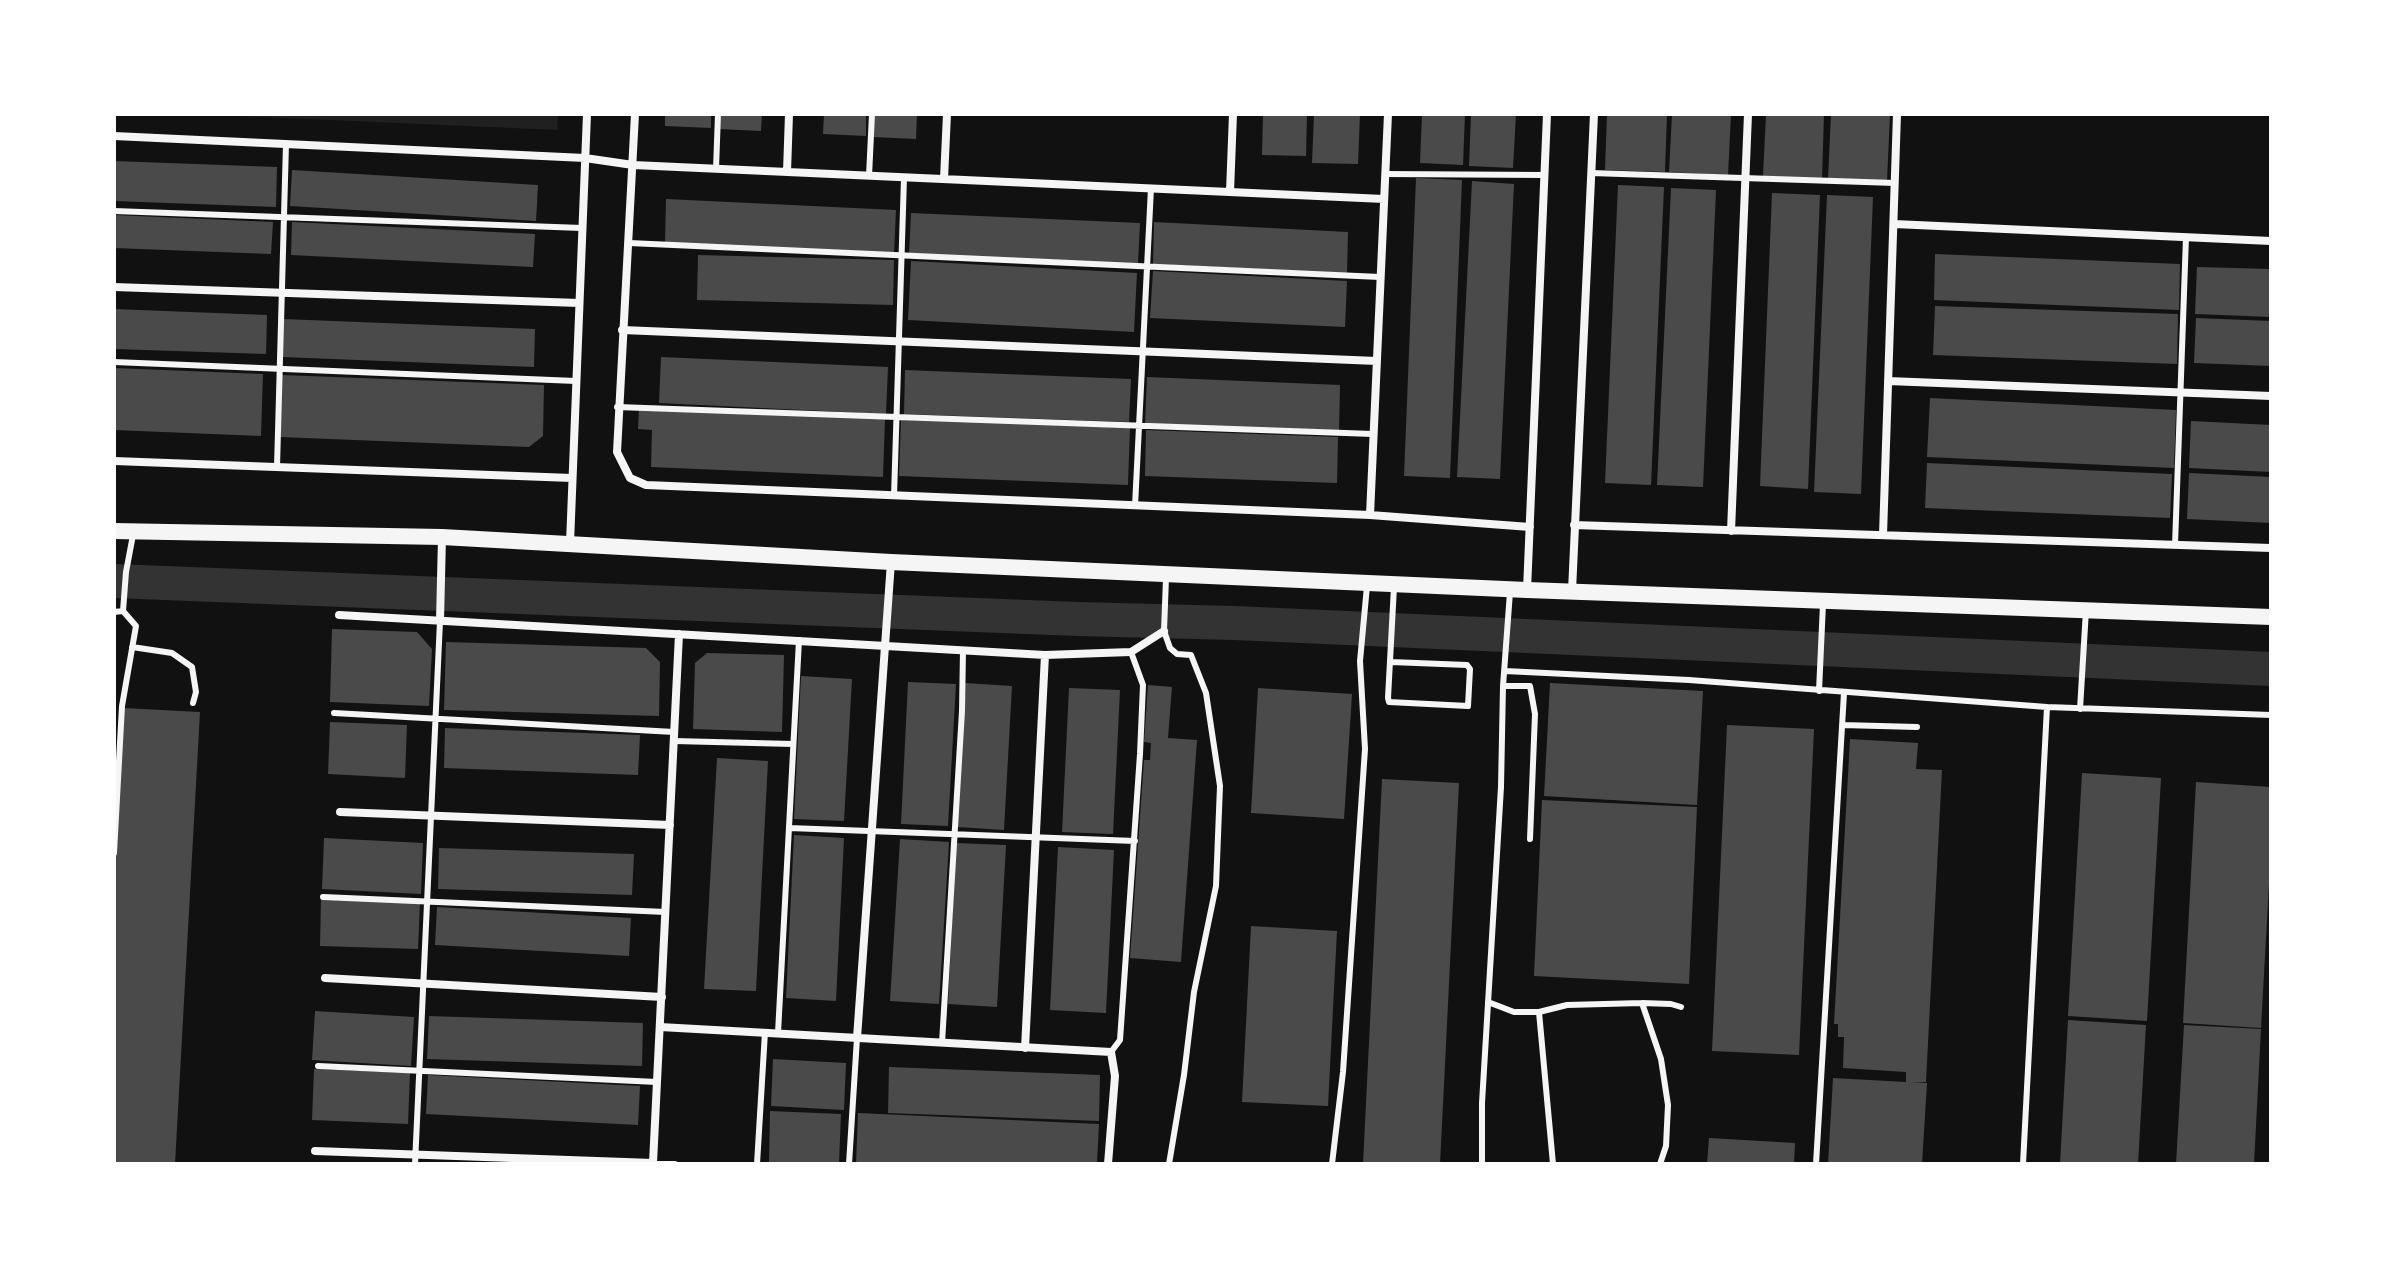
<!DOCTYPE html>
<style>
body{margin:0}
#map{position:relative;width:2385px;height:1278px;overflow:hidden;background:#111;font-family:Rubik,sans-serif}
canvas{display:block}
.frame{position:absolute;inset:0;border:116px solid #fff;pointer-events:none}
</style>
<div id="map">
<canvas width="2385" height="1278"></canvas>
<div class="frame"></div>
</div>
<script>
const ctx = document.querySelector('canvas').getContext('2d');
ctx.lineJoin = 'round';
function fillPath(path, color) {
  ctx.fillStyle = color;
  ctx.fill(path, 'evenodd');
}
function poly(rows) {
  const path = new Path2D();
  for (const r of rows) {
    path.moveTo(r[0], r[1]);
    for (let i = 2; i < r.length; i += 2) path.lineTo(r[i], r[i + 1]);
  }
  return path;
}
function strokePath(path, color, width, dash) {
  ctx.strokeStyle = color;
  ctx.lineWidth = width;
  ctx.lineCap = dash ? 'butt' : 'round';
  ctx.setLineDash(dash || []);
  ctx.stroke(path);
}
const green = poly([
 [193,114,558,114,557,130]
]);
const river = poly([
 [114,581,1078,619,1234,623,2271,669]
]);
const building = poly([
 [665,114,711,114,711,128,665,126],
 [719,114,762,114,761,131,718,129],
 [824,114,866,114,866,136,823,134],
 [874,114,917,114,916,139,873,137],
 [1263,114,1307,114,1306,156,1262,155],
 [1314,114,1360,114,1358,164,1312,163],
 [1422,114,1465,114,1463,165,1420,163],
 [1471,114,1516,114,1513,168,1469,166],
 [1607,114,1667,114,1665,172,1605,170],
 [1672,114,1731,114,1728,175,1669,172],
 [1766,114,1824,114,1822,179,1763,176],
 [1831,114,1890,114,1887,181,1828,179],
 [114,161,277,167,276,207,114,201],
 [292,170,538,185,536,221,290,206],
 [1416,178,1462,180,1450,478,1404,476],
 [1472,181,1514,184,1500,479,1457,477],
 [1618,185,1664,187,1651,485,1605,483],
 [1671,188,1716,190,1703,487,1657,485],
 [1772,193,1820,195,1808,489,1760,486],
 [1827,195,1873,197,1861,494,1814,492],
 [666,199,896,210,894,254,665,243],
 [911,213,1140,223,1138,264,909,254],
 [114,215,273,222,271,254,114,248],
 [292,222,535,234,533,267,291,255],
 [1154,222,1348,232,1347,273,1153,264],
 [1935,254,2180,264,2179,310,1934,300],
 [698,255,894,260,893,305,697,300],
 [911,261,1137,273,1134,332,908,320],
 [2197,267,2271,269,2271,317,2195,314],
 [1153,271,1347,281,1345,327,1150,318],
 [1935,306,2178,314,2177,364,1933,355],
 [114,309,267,315,266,354,114,349],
 [2196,318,2271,321,2271,366,2194,363],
 [283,319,535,329,534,367,282,357],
 [661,357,888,367,886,414,659,403],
 [114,368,263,374,261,436,114,430],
 [905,370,1131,379,1129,422,904,414],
 [282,375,544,385,543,436,529,447,280,437],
 [1147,377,1340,385,1339,431,1145,424],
 [1930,398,2176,410,2174,468,1927,457],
 [639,408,885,419,883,477,651,467,652,430,638,429],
 [901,419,1130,428,1128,485,899,476],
 [2191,421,2271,425,2271,472,2189,468],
 [1146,430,1338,437,1337,483,1145,476],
 [1927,463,2172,474,2170,518,1925,508],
 [2189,473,2271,477,2271,523,2187,519],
 [332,629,417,632,432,649,429,706,330,702],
 [446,642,646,648,660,662,659,716,444,710],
 [707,653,784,655,782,732,693,729,695,663],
 [801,676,852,679,844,821,794,819],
 [908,682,956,684,948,826,901,824],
 [965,683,1012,686,1004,830,957,827],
 [1550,683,1703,691,1697,805,1544,796],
 [1148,685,1172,687,1168,738,1197,740,1181,962,1130,958,1144,760,1150,760,1151,743,1144,742],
 [1069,688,1120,690,1113,834,1062,832],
 [1258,688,1352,694,1344,819,1251,813],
 [123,708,200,712,175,1164,114,1164,114,865],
 [330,722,407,725,405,778,328,774],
 [1727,725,1814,729,1799,1055,1712,1051],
 [445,728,640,735,638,775,444,768],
 [1850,739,1918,743,1916,769,1942,770,1926,1082,1911,1082,1927,1083,1922,1164,1828,1164,1833,1078,1906,1082,1906,1072,1843,1068,1844,1037,1838,1037,1838,1024,1834,1024],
 [717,758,768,761,756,991,704,989],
 [2082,773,2161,778,2147,1021,2068,1016],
 [1382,779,1459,783,1440,1164,1363,1164],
 [2196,782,2271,787,2271,848,2261,1028,2183,1023],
 [1542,800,1697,807,1689,984,1534,976],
 [794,835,844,838,836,1001,786,998],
 [324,838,423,843,421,894,322,889],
 [900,839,949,842,939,1004,890,1001],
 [956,843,1006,845,997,1007,948,1004],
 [1058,847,1114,850,1106,1013,1050,1010],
 [439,848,634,854,632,895,438,889],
 [321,898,420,902,418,949,320,946],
 [437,907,631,918,629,956,435,945],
 [1251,926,1337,931,1328,1106,1242,1102],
 [315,1011,414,1017,411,1066,312,1060],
 [429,1016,643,1023,642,1066,427,1059],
 [2068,1020,2146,1025,2138,1164,2060,1164],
 [2184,1025,2261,1029,2254,1164,2176,1164],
 [773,1059,846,1063,844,1110,771,1106],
 [889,1067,1100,1075,1099,1121,888,1113],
 [314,1069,410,1073,408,1124,312,1120],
 [428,1075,640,1086,638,1125,426,1114],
 [770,1111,841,1114,839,1164,769,1162],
 [858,1113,1099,1124,1097,1164,856,1164],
 [1709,1138,1795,1143,1794,1164,1707,1164]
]);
const service = poly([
 [716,169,718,114],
 [1591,173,1895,183],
 [1385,174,1544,175],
 [869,176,872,114],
 [114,211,582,228],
 [629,243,1380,277],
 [114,362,576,381],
 [617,407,1373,434],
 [277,467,286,144],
 [894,496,904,178],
 [1135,506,1151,188],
 [2175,545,2186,237],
 [1166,578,1164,631,1170,648,1177,654,1191,655,1206,693,1220,786,1216,886,1194,992,1184,1075,1169,1164],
 [123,611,126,572,133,535],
 [114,612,123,611,136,626,122,706,114,853],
 [132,647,172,653,192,667,196,692,193,703],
 [1391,662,1467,665,1470,669,1468,706,1389,702,1388,698,1394,587],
 [1505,671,1689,680,2047,707],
 [1503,686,1530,686,1535,714,1530,839],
 [1819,691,1823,604],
 [2080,709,2086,610],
 [334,713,674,732],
 [1842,725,1917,727],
 [674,741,793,744],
 [789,828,1135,841],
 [323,897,666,912],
 [1488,1002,1514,1012,1539,1012,1553,1164],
 [1642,1003,1671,1004,1681,1007],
 [1539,1012,1567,1005,1642,1003,1661,1059,1668,1105,1666,1146,1660,1164],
 [778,1033,799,640],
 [942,1043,962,711,963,650],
 [1111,1052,1120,1040,1140,754,1143,685,1131,652],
 [318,1066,657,1082],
 [415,1164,440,621],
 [653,1164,675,1164],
 [757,1164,765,1032],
 [849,1164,857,1038],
 [1332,1164,1343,1072,1365,749,1360,661,1367,586],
 [1482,1164,1482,1103,1501,787,1503,686,1510,592],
 [1816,1164,1844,693],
 [2023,1164,2047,707,2271,715]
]);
const minor = poly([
 [635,114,617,452,630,478,646,485,1370,515,1530,527],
 [114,136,585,158,633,165,1384,199],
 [787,172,789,114],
 [944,179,947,114],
 [1230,192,1233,114],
 [1894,224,2271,241],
 [114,287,579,303],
 [622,330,1377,361],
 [1888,381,2271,396],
 [114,461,572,478],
 [1370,515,1388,114],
 [1574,525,2271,548],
 [1731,531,1748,114],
 [1883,535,1897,114],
 [570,543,587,114],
 [1527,590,1547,114],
 [1572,591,1594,114],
 [339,615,1045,655,1131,652,1164,631],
 [440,621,442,537],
 [340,812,670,825],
 [325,978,662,997],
 [660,1027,1111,1052,1115,1076,1108,1164],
 [857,1038,891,562],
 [1025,1048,1045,655],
 [315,1151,653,1163,679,634]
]);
const secondary = poly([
 [114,531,442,537,891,562,1527,590,2271,617]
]);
fillPath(green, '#202020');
strokePath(river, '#333', 34);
fillPath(building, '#4a4a4a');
strokePath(service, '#f5f5f5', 6);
strokePath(minor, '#f5f5f5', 8);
strokePath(secondary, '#f5f5f5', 16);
</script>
